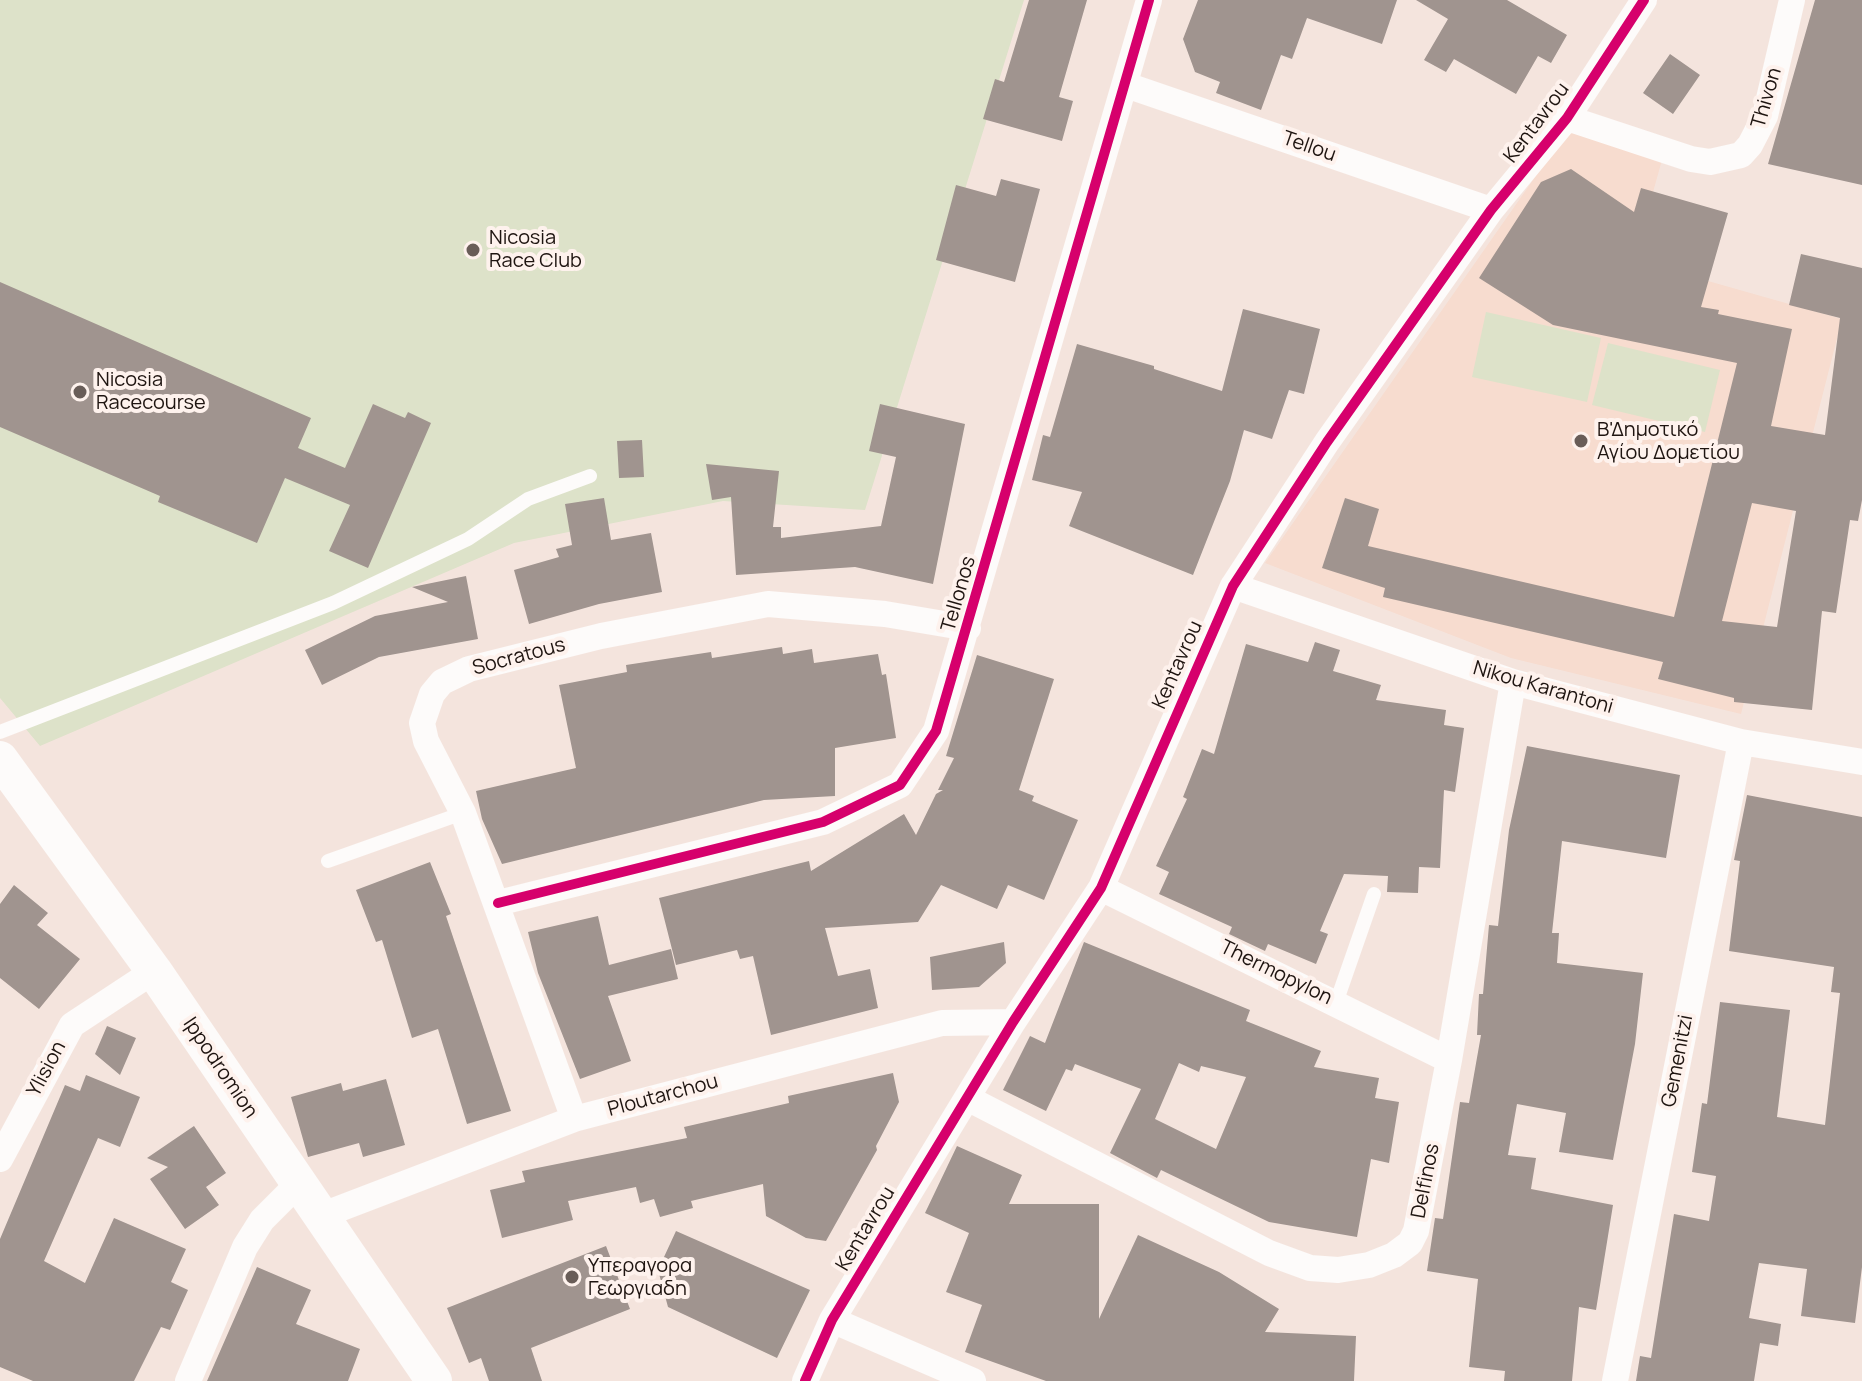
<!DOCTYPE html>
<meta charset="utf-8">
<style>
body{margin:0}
canvas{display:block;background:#f4e4dd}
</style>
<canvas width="1862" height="1381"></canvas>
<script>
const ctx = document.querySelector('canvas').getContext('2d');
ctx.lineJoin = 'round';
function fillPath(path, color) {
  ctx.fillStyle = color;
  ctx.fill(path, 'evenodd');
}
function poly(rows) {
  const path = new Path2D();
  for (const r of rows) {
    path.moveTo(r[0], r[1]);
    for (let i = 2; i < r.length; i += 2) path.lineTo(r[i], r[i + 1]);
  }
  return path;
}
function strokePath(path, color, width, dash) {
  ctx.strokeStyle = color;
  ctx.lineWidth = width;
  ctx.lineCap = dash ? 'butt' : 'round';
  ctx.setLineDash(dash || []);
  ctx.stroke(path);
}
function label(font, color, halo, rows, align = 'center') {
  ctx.font = font + ' Manrope,sans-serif';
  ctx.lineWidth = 8;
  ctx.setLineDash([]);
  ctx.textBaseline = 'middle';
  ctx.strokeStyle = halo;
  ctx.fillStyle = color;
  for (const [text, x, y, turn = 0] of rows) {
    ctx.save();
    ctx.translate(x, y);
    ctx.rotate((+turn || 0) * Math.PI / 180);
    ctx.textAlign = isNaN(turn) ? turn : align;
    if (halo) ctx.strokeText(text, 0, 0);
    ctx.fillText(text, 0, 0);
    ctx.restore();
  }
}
const built = poly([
 [1568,130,1662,160,1634,260,1842,319,1741,714,1511,658,1265,563]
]);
const green = poly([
 [0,0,1024,0,865,510,723,501,514,543,40,746,0,698],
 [1486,312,1601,338,1587,402,1472,377],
 [1608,343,1720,370,1705,432,1592,405]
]);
const building = poly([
 [1029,0,1087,0,1059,97,1073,101,1062,141,983,119,995,79,1004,82],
 [1198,0,1397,0,1382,44,1307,18,1292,59,1281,55,1261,110,1216,93,1220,82,1195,72,1183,39],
 [1416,0,1507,0,1567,35,1551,63,1538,56,1516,94,1454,59,1446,72,1424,60,1448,19],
 [1815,0,1862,0,1862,185,1768,164],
 [1670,54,1700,75,1673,114,1643,93],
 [1571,169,1634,212,1641,188,1728,213,1701,307,1719,310,1718,314,1792,329,1771,426,1825,435,1840,318,1789,305,1801,254,1862,268,1862,500,1858,521,1850,520,1836,613,1822,611,1812,710,1734,702,1734,698,1658,679,1663,662,1383,597,1385,588,1322,568,1345,498,1379,509,1368,546,1674,617,1737,363,1553,325,1479,278,1541,182],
 [1752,503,1796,511,1777,627,1722,621],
 [1001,179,1040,189,1015,282,936,260,956,185,996,196],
 [0,282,311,418,298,448,345,468,373,404,405,418,408,412,431,423,368,568,329,551,350,505,285,478,257,543,158,502,160,496,0,427],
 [1243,309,1320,329,1304,394,1289,390,1272,439,1244,430,1230,481,1193,575,1069,526,1082,492,1032,480,1043,435,1050,437,1077,344,1154,366,1154,369,1222,391],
 [880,404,965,424,933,584,855,567,736,575,731,497,712,500,706,464,779,471,773,527,781,527,781,538,881,526,896,457,869,451],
 [642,440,644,477,619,478,617,441],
 [604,498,611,540,651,533,662,592,599,604,529,624,514,570,559,557,556,549,572,545,565,504],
 [466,576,478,639,379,657,322,685,305,650,375,616,448,602,412,587],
 [1315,642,1340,650,1333,671,1381,685,1376,700,1446,710,1444,725,1464,728,1455,792,1444,790,1440,868,1419,867,1418,893,1387,892,1388,876,1344,874,1320,931,1328,934,1316,964,1268,944,1265,951,1229,934,1232,927,1159,894,1169,872,1156,866,1187,799,1183,797,1202,749,1214,754,1246,644,1308,662],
 [782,647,783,654,812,649,814,663,878,654,882,675,886,674,896,738,835,748,835,796,764,800,502,864,482,819,476,791,576,768,559,685,627,672,626,665,711,652,712,658],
 [977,655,1054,679,1019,790,1034,796,1032,801,1078,820,1044,900,1008,885,997,909,941,885,918,922,825,928,838,976,870,969,878,1008,771,1035,753,956,740,959,737,950,676,965,659,898,809,861,811,871,904,814,916,835,936,794,943,790,938,790,954,758,946,756],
 [1527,746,1680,775,1666,858,1562,841,1552,933,1559,933,1557,963,1643,973,1635,1044,1613,1160,1559,1152,1566,1113,1517,1104,1508,1155,1536,1158,1531,1189,1613,1205,1596,1310,1579,1307,1572,1381,1504,1381,1505,1371,1469,1367,1478,1279,1427,1271,1435,1218,1443,1219,1460,1102,1469,1103,1481,1035,1477,1035,1479,994,1483,994,1489,925,1498,926,1509,830],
 [1747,795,1862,817,1862,1267,1855,1323,1801,1316,1807,1269,1759,1263,1749,1318,1781,1324,1778,1346,1760,1343,1754,1381,1636,1381,1640,1356,1651,1358,1674,1214,1709,1221,1716,1176,1692,1172,1702,1103,1707,1104,1720,1002,1790,1010,1777,1117,1825,1125,1840,993,1831,992,1834,967,1729,951,1740,861,1734,860],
 [430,862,451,914,446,916,511,1111,467,1124,438,1029,412,1038,382,940,376,942,356,890],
 [14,885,48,913,37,925,80,959,39,1009,0,978,0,904],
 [598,916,609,965,671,949,678,979,608,996,631,1061,580,1079,538,973,528,932],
 [1004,942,1006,963,979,987,932,990,930,957],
 [1084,942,1250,1010,1246,1021,1321,1051,1314,1067,1379,1078,1375,1098,1399,1102,1389,1163,1371,1159,1357,1237,1269,1222,1161,1170,1157,1178,1110,1153,1141,1089,1075,1064,1072,1071,1066,1069,1046,1111,1003,1090,1030,1036,1045,1043],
 [1179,1063,1199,1072,1201,1066,1246,1077,1216,1149,1155,1119],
 [107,1026,136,1038,120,1075,95,1054],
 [893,1073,899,1102,876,1146,877,1150,826,1241,806,1238,766,1216,763,1184,691,1201,693,1208,660,1217,654,1199,640,1203,636,1187,568,1201,573,1220,502,1238,490,1190,525,1182,522,1171,687,1138,684,1127,789,1103,788,1096],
 [86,1075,140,1097,120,1147,98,1138,44,1261,85,1283,114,1218,186,1249,171,1282,188,1290,170,1330,161,1327,134,1381,33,1381,0,1367,0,1239,65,1085,80,1091],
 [386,1079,405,1145,363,1157,359,1143,308,1157,291,1097,341,1083,343,1091],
 [194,1126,226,1173,206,1187,219,1205,185,1229,150,1179,168,1167,147,1158],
 [957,1146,1022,1175,1009,1204,1099,1204,1099,1319,1138,1235,1219,1272,1279,1309,1265,1332,1356,1336,1354,1381,1046,1381,965,1352,982,1305,946,1292,969,1233,925,1213],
 [676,1231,810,1290,777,1358,668,1307,658,1270],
 [606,1246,630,1309,531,1348,542,1381,489,1381,481,1358,469,1363,447,1308],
 [257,1267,311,1290,296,1324,360,1349,348,1381,207,1381]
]);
const lane = poly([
 [0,732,333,603,468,539,528,499,590,476],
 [328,861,463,813],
 [1336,1003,1374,894]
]);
const street = poly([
 [1126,85,1491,210],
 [1567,118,1691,159,1710,162,1741,155,1750,145,1765,116,1792,0],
 [1233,586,1513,682,1741,742,1862,762],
 [1101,888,1449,1060],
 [498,903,823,822,900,785,936,731,1149,0],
 [967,1098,1269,1253,1310,1268,1338,1270,1369,1265,1394,1255,1410,1243,1416,1231,1449,1060,1513,682],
 [574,1119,463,813,426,741,422,723,432,694,442,682,469,669,601,636,768,604,885,614,968,628],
 [0,1159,72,1025,154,971],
 [323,1215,574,1119,942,1023,1013,1022],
 [832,1320,973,1381],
 [188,1381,245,1247,262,1220,299,1183],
 [805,1381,832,1320,1013,1022,1101,888,1233,586,1327,442,1491,210,1567,118,1644,0],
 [1615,1381,1741,742]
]);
const secondary = poly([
 [0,759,154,971,434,1381]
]);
const cycleway = poly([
 [498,903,823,822,900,785,936,731,1149,0],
 [805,1381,832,1320,1013,1022,1101,888,1233,586,1327,442,1491,210,1567,118,1644,0]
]);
const markers = [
 [473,250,8,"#695d58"],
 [80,392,8,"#695d58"],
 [1581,441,8,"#695d58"],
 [572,1277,8,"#695d58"]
];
const streetNames = [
 ["Thivon",1767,98,-74],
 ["Kentavrou",1537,123,-53],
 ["Tellou",1309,147,19],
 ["Tellonos",959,594,-74],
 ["Socratous",519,657,-15],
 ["Kentavrou",1178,665,-66],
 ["Nikou Karantoni",1543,688,16],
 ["Thermopylon",1276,973,26],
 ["Gemenitzi",1678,1061,-79],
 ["Ippodromion",220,1068,56],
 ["Ylision",47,1069,-62],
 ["Ploutarchou",663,1096,-15],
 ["Delfinos",1426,1181,-79],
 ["Kentavrou",866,1229,-59]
];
const poiNames = [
 ["Nicosia",489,238],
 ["Race Club",489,261],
 ["Nicosia",96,380],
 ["Racecourse",96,403],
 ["Β'Δημοτικό",1597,430],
 ["Αγίου Δομετίου",1597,453],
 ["Υπεραγορα",588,1266],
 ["Γεωργιαδη",588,1289]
];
fillPath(built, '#f7dccf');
fillPath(green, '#dde2c9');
fillPath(building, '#a0948f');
strokePath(lane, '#fdfbfa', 14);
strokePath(street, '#fdfbfa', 26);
strokePath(secondary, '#fdfbfa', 36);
strokePath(cycleway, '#d6006c', 10);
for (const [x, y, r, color] of markers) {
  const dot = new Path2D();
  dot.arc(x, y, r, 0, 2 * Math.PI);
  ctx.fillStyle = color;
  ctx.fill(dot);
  strokePath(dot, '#fef2ed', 3);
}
label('20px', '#1e1410', '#fef2ed', streetNames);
label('20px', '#1e1410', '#fef2ed', poiNames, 'left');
</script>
